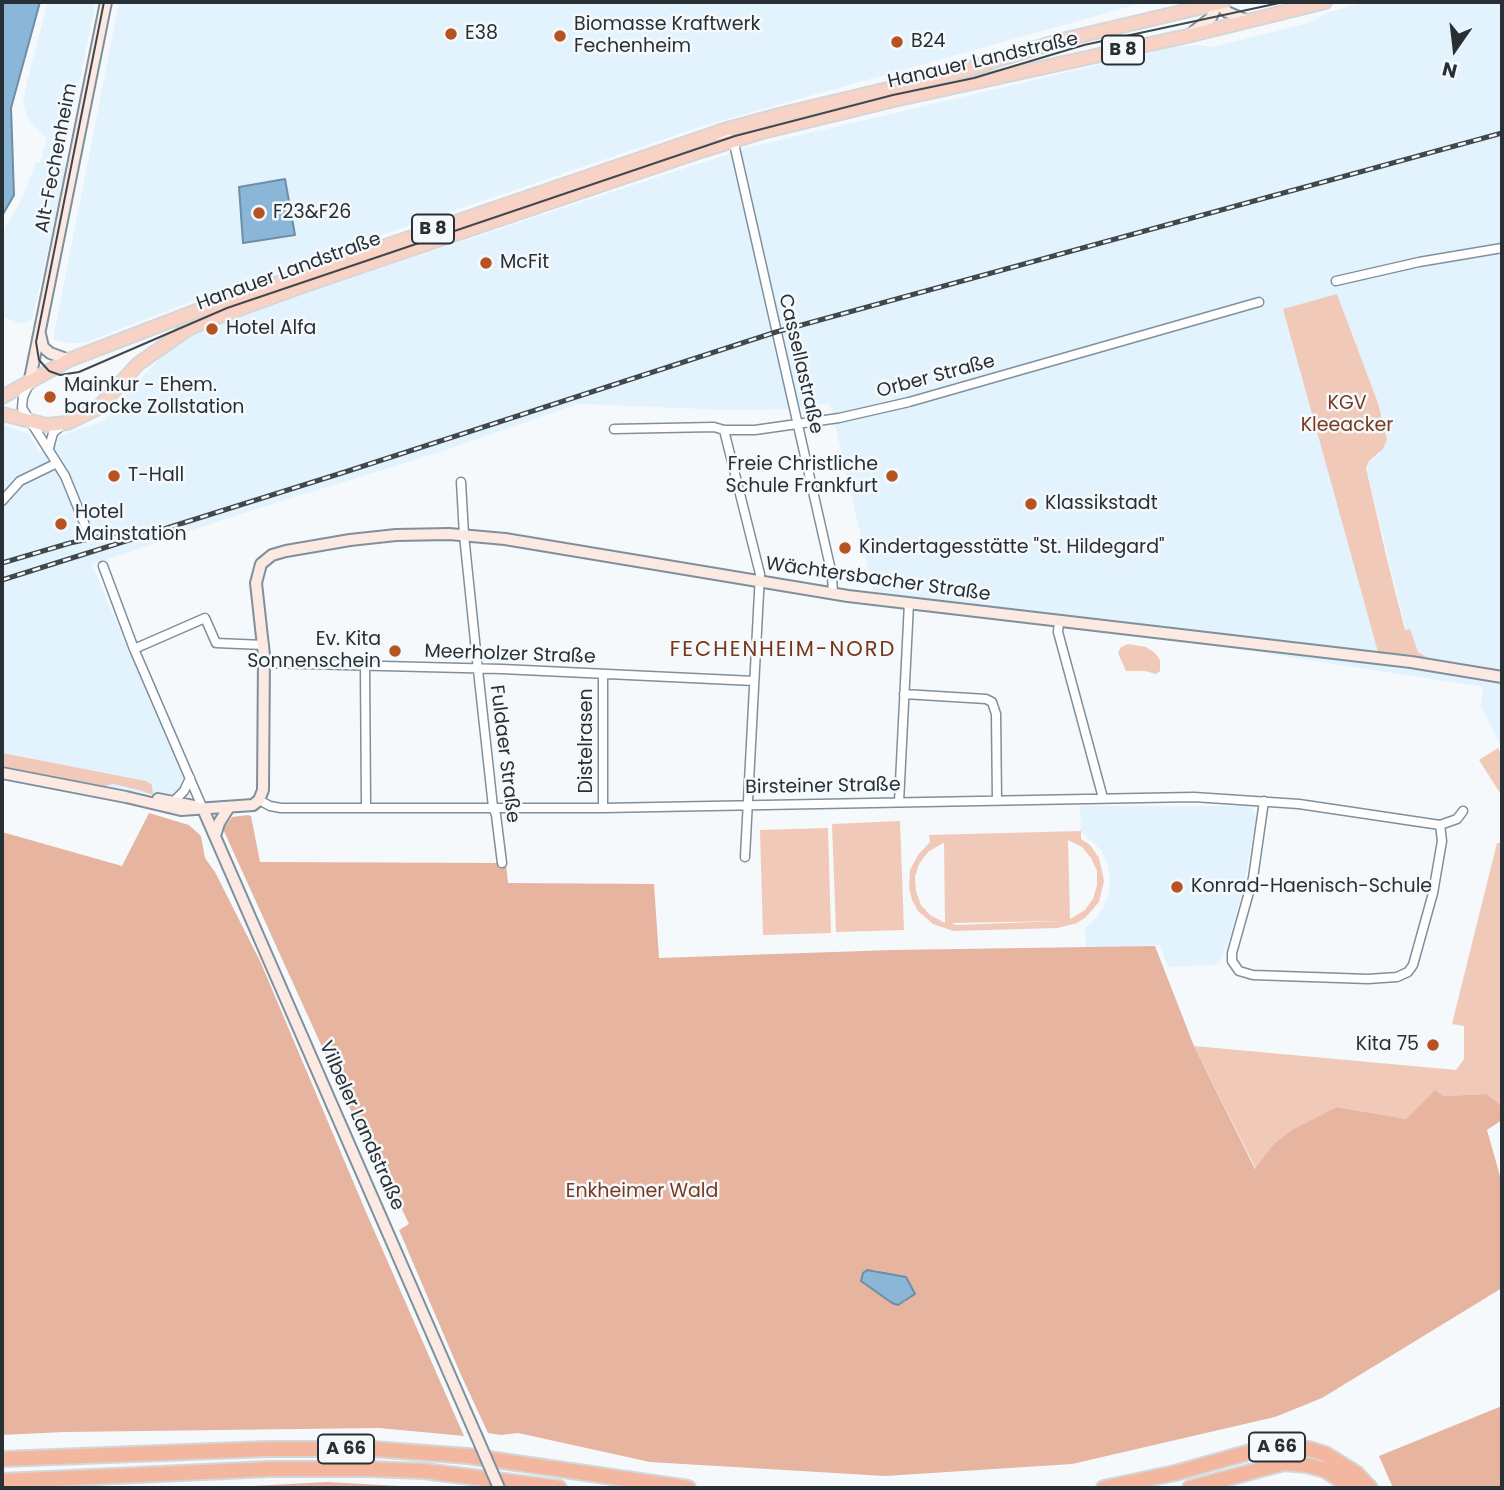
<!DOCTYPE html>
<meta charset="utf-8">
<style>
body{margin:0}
#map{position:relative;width:1504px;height:1490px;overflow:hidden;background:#f5f9fc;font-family:Poppins,sans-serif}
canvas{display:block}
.frame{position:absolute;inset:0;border:4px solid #283035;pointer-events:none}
.north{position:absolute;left:1420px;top:14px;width:70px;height:70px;-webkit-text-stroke:5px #f5f9fc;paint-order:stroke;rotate:194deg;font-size:19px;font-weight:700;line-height:28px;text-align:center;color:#283035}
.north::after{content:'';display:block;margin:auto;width:24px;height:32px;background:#283035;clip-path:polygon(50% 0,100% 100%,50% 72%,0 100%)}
</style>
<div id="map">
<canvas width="1504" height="1490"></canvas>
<div class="frame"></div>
<div class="north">N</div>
</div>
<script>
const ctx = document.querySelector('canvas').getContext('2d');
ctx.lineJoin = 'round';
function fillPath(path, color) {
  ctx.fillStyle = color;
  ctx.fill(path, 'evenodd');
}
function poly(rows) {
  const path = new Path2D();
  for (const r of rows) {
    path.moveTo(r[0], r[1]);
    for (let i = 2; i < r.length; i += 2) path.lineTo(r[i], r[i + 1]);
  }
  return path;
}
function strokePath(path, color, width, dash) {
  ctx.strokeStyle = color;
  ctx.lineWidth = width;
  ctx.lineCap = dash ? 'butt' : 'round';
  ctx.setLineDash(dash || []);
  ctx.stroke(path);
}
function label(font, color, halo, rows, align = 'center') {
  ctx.font = font + ' Poppins,sans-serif';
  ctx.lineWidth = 5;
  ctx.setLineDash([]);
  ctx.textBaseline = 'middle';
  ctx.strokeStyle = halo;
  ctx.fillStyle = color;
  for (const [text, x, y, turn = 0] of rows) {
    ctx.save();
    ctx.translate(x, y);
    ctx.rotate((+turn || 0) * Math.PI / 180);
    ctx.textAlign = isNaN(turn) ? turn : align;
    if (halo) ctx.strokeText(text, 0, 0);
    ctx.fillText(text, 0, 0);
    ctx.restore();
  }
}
const built = poly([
 [48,2,96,2,64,157,66,169,32,320,21,324,2,316,2,232,22,199,36,162,40,162,47,139,28,119,23,103,26,85],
 [119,2,1146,2,706,125,229,287,84,343,67,343,53,339],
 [1366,2,1502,2,1502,748,1481,707,1483,687,874,593,830,403,789,409,728,410,578,404,440,452,228,518,92,565,183,778,181,789,175,797,167,798,2,766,2,424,29,434,39,451,57,445,58,438,62,435,105,420,154,364,178,343,211,324,746,148,1174,47,1197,45,1213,47,1309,23,1329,12],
 [1337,294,1378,403,1387,440,1380,453,1368,463,1367,472,1406,630,1418,652,1425,657,1378,652],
 [1080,806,1247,806,1254,811,1256,818,1244,885,1229,939,1219,963,1213,965,1168,967,1160,945,1086,948,1085,928,1096,918,1104,907,1109,892,1110,877,1106,859,1101,850,1081,832]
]);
const green = poly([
 [1337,294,1378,403,1387,439,1383,449,1369,461,1366,468,1386,555,1405,630,1410,629,1418,652,1430,659,1378,652,1283,309],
 [1128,644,1146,647,1155,653,1160,660,1160,671,1156,674,1145,671,1126,671,1118,653,1121,647],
 [1498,748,1502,755,1502,792,1500,793,1479,760],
 [2,753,146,781,152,785,153,795,139,790,113,784,105,786,2,766],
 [900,821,904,930,836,932,832,824],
 [828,828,831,933,763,935,760,830],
 [1081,831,1081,839,1090,845,1099,858,1104,881,1099,902,1086,917,1077,923,1058,928,953,931,933,924,918,911,912,900,909,888,910,870,918,855,930,842,929,835],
 [1068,840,1082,847,1091,858,1097,871,1097,885,1093,899,1085,910,1070,919],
 [943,843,944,843,945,923,930,915,921,905,916,891,915,877,919,864,928,852],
 [1061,921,957,925,952,924,953,923],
 [1497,843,1502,843,1502,1106,1487,1094,1443,1096,1406,1119,1337,1107,1272,1146,1256,1169,1194,1046,1456,1070,1464,1059,1464,1026,1452,1024]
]);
const forest = poly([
 [149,813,189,825,201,836,205,858,215,872,261,963,366,1212,464,1436,379,1428,64,1432,2,1435,2,832,122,866],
 [248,815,251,816,260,862,506,863,508,883,654,884,659,958,892,950,1155,946,1194,1046,1255,1169,1272,1146,1292,1130,1337,1107,1406,1119,1435,1090,1443,1096,1487,1094,1502,1106,1502,1120,1487,1130,1502,1183,1502,1288,1322,1398,1275,1417,1072,1464,885,1476,650,1462,518,1433,501,1435,488,1433,461,1375,399,1230,409,1224,369,1140,362,1135,223,829,232,817],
 [875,1270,891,1276,899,1276,906,1302,892,1303,875,1290,872,1287],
 [1502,1406,1502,1488,1393,1488,1379,1456],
 [327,1482,435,1488,214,1488]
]);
const water = poly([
 [2,2,40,2,11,108,14,195,2,216,2,2],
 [285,179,295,235,243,243,239,187,285,179],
 [867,1270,906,1277,915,1294,898,1305,892,1303,861,1281,863,1273,867,1270]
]);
const street = poly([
 [717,134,731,139,735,148,832,575,833,594],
 [1336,281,1419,262,1502,248],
 [29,384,23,397,22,408,65,476,87,530],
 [614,429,714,427,724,430,755,430,839,418,909,402,1259,302],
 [724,430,760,574,745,857],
 [49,448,53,433,62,425],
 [461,482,464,535,478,670,493,807,496,815,502,863],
 [2,501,20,481,57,463],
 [103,566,134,649,203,809],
 [1059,622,1058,632,1103,798],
 [134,649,205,618,216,643,264,645],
 [265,663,502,669,754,681],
 [365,666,366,806],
 [904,694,986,699,992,702,996,714,997,800],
 [259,800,270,806,281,808,603,808,1194,797,1299,804,1440,825,1457,819,1463,811],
 [174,801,184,791,190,778],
 [1264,801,1253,878,1232,953,1232,961,1239,971,1253,975,1368,979,1397,977,1408,972,1413,965,1433,893,1442,841,1440,825],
 [899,802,909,603],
 [603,808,603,674]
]);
const secondary = poly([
 [1216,2,1227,12,1248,21],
 [1193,32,1211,18,1218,2],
 [40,334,43,347,50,353,69,360],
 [29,384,106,2],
 [2,773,126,797,181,810,253,805,259,800,263,790,264,655,256,583,261,564,272,555,286,551,350,540,396,535,449,534,505,539,848,596,1411,662,1502,677],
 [158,799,194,806],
 [203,809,476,1435],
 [215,836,219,823,229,807]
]);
const primary = poly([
 [2,397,69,360,199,310,724,130,783,114,955,73,1062,40,1224,2],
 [2,414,47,425,67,423,98,408,138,364,188,329,206,321,308,284,704,150,762,132,894,100,1187,36,1325,2]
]);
const highway = poly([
 [2,1459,267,1449,373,1449,468,1456,688,1488],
 [2,1481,270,1469,368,1469,424,1471,559,1488],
 [1104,1488,1175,1473,1265,1448,1283,1447,1309,1449,1325,1454,1357,1474,1370,1488],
 [1190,1488,1284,1463,1307,1465,1325,1470,1353,1488]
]);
const tram = poly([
 [104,2,36,342,39,360,49,371,60,375,79,372,227,308,735,136,893,95,974,78,1084,45,1284,2]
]);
const rail = poly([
 [2,563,70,543,131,530],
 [2,580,348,471,776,332,1502,133]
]);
const secondaryBridge = poly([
 [476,1435,499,1488]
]);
const markers = [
 [451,34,7,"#b75221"],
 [560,36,7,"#b75221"],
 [897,42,7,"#b75221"],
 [259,213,7,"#b75221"],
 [486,263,7,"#b75221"],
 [212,329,7,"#b75221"],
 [50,397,7,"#b75221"],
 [114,476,7,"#b75221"],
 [892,476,7,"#b75221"],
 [1031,504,7,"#b75221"],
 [61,524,7,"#b75221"],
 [845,548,7,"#b75221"],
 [395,651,7,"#b75221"],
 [1177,887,7,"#b75221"],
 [1433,1045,7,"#b75221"]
];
const shields = [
 [1123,50,42],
 [433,229,42],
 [1277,1447,56],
 [346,1449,56]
];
const shieldNames = [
 ["B 8",1123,50],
 ["B 8",433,229],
 ["A 66",1277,1447],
 ["A 66",346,1449]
];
const poiNames = [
 ["Biomasse Kraftwerk",574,25],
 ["Fechenheim",574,47],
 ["E38",465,34],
 ["B24",911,42],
 ["F23&F26",273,213],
 ["McFit",500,263],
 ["Hotel Alfa",226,329],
 ["Mainkur - Ehem.",64,386],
 ["barocke Zollstation",64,408],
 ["Freie Christliche",878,465,"right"],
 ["Schule Frankfurt",878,487,"right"],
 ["T-Hall",128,476],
 ["Klassikstadt",1045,504],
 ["Hotel",75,513],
 ["Mainstation",75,535],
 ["Kindertagesstätte \"St. Hildegard\"",859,548],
 ["Ev. Kita",381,640,"right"],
 ["Sonnenschein",381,662,"right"],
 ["Konrad-Haenisch-Schule",1191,887],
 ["Kita 75",1419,1045,"right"]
];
const streetNames = [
 ["Hanauer Landstraße",983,61,-13],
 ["Alt-Fechenheim",57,158,-79],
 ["Hanauer Landstraße",289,272,-20],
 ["Cassellastraße",800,364,77],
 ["Orber Straße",936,377,-15],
 ["Wächtersbacher Straße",878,580,8],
 ["Meerholzer Straße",510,655,2],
 ["Distelrasen",587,741,-90],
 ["Fuldaer Straße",504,754,83],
 ["Birsteiner Straße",823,787,-1],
 ["Vilbeler Landstraße",361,1126,66]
];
const parkNames = [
 ["KGV",1347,404],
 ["Kleeacker",1347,426],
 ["Enkheimer Wald",642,1192]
];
const neighbourhoodNames = [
 ["FECHENHEIM-NORD",783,651]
];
fillPath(built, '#e3f3fe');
fillPath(green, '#f0c9b9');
fillPath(forest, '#e7b4a0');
fillPath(water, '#8ab7d7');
strokePath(water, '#6d8ea6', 2);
strokePath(street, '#7e909d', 11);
strokePath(secondary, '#7e909d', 14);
strokePath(primary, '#d4d6d7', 16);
strokePath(highway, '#d4d6d7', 18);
strokePath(street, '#fff', 8);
strokePath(secondary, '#fbe9e2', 10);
strokePath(primary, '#f8d3c5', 12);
strokePath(highway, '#f3b69e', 14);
strokePath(tram, '#41484d', 2);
strokePath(rail, '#41484d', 5);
strokePath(rail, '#f5f9fc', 2.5, [8]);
strokePath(secondaryBridge, '#7e909d', 14, []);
strokePath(secondaryBridge, '#fbe9e2', 10);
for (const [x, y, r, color] of markers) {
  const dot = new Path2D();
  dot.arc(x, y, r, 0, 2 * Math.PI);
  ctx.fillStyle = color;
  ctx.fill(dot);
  strokePath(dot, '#f5f9fc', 2.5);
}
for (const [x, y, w] of shields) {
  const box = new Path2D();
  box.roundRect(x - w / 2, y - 14.5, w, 29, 5);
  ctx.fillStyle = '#f5f9fc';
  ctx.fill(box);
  strokePath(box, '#283035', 2);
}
label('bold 18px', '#283035', null, shieldNames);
label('19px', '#283035', '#f5f9fc', poiNames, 'left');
label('19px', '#283035', '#f5f9fc', streetNames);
label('19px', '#78391e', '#f5f9fc', parkNames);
ctx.letterSpacing = '2px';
label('21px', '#773618', '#f5f9fc', neighbourhoodNames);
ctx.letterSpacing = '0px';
</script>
